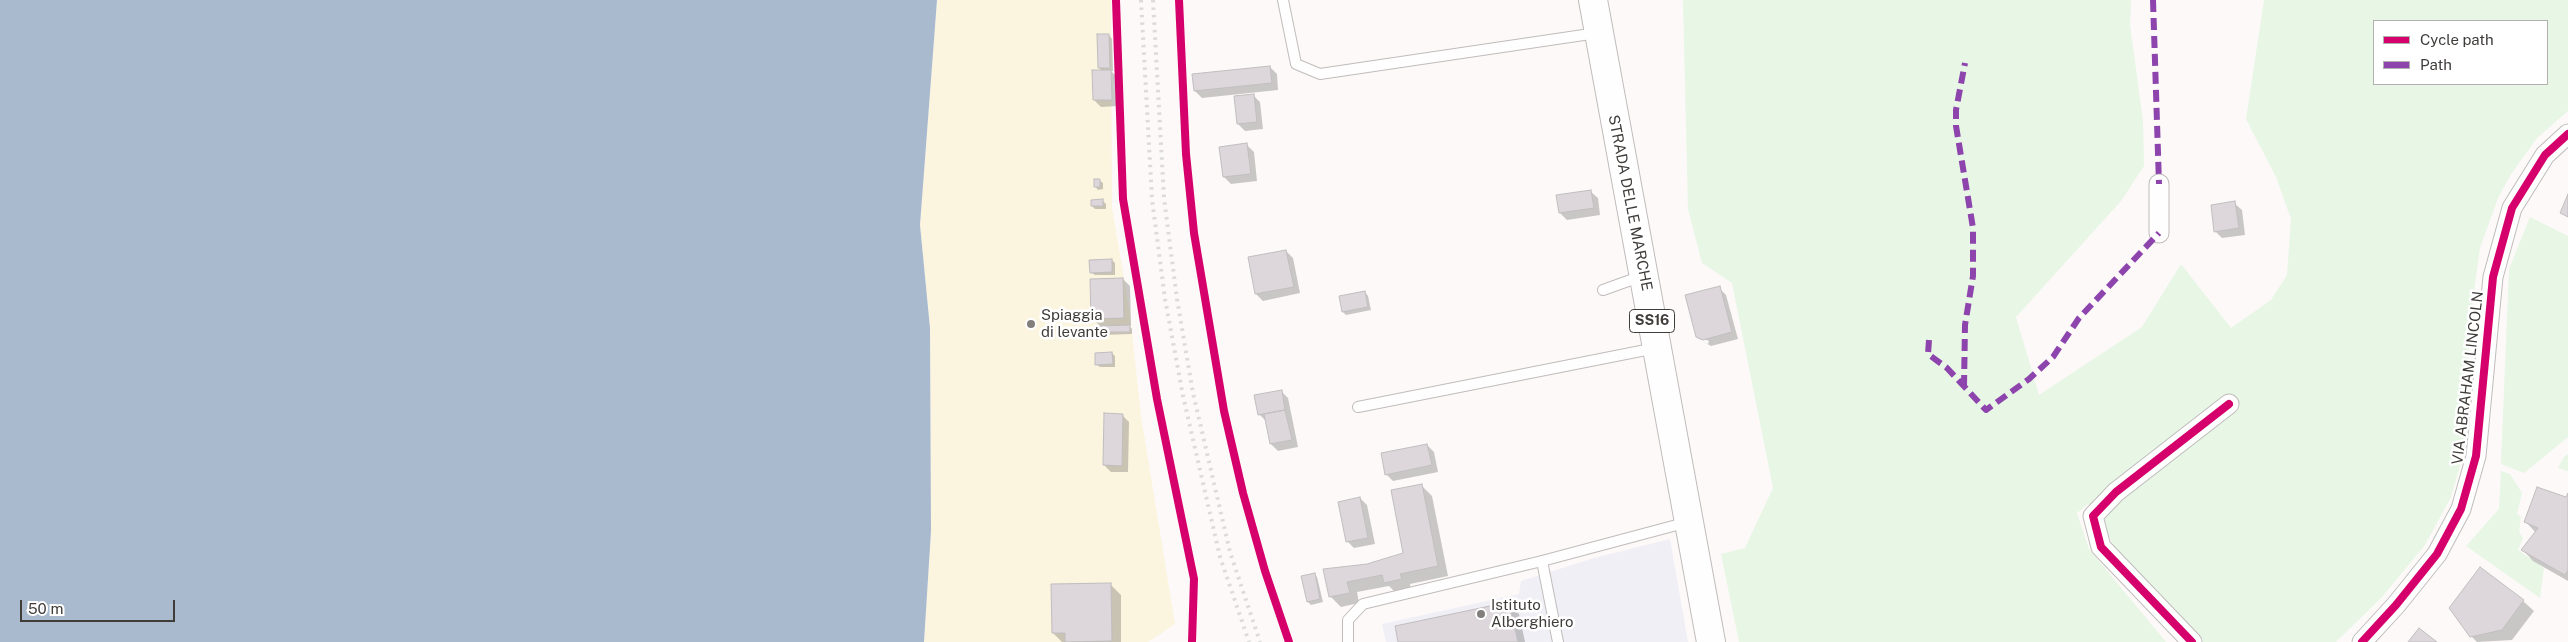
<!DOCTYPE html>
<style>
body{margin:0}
#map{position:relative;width:2568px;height:642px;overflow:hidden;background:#fcf9f8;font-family:"Public Sans",sans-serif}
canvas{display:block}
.legend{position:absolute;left:2373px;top:20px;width:175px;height:65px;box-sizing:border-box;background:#fff;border:1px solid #b2b1b0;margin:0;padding:6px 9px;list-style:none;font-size:15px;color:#3f3c3a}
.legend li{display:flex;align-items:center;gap:10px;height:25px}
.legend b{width:25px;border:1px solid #b2b1b0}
.scale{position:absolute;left:20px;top:600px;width:155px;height:22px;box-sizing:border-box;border:2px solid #3f3c3a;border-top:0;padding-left:6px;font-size:15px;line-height:18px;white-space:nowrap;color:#3f3c3a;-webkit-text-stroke:4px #fff;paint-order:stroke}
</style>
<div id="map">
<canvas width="2568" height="642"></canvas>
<ul class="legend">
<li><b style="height:6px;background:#d6006c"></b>Cycle path</li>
<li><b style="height:6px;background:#8e44ad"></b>Path</li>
</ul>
<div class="scale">50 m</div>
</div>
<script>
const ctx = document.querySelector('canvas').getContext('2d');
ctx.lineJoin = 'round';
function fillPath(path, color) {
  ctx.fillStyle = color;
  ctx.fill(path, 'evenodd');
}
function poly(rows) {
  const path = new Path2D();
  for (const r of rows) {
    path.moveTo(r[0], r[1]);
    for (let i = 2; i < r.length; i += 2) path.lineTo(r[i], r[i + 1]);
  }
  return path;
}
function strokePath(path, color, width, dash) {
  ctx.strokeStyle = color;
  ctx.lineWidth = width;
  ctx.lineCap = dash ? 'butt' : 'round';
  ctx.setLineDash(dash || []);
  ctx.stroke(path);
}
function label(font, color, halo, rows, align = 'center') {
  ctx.font = font + ' "Public Sans",sans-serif';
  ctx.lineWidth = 5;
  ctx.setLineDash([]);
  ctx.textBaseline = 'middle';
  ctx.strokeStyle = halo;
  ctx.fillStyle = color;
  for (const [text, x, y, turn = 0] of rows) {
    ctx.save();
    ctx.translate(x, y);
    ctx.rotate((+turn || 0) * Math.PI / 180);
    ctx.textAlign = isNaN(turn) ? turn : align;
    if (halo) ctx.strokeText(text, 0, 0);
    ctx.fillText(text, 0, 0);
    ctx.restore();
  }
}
const education = poly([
 [1670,539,1688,642,1386,642,1382,624,1519,594,1521,581,1594,558]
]);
const green = poly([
 [1683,0,2131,0,2130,25,2143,121,2144,166,2121,201,2016,317,2039,395,2142,327,2181,264,2231,328,2271,300,2287,275,2291,219,2276,177,2246,119,2264,0,2568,0,2568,111,2537,138,2511,174,2498,198,2480,248,2471,314,2463,455,2451,497,2425,545,2382,597,2336,642,2197,642,2118,556,2101,518,2088,504,2077,513,2089,549,2166,642,1739,642,1721,554,1745,548,1773,488,1732,283,1702,263,1688,209],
 [2374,21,2547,21,2547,84,2374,84],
 [2530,217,2568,236,2568,437,2524,473,2501,464,2509,269],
 [2568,454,2568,471,2558,468,2563,458],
 [2501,471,2510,474,2522,493,2517,514,2521,517,2519,532,2523,538,2518,550,2544,568,2540,598,2466,546,2499,509]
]);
const sand = poly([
 [937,0,1111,0,1112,208,1130,314,1141,416,1175,624,1148,642,924,642,931,531,930,328,920,225]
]);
const water = poly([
 [0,0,937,0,920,225,930,328,931,531,924,642,0,642]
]);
const shadow = poly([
 [1109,35,1112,39,1113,71,1111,71,1118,78,1119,106,1101,107,1094,100,1102,71,1099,68],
 [1270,67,1277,74,1278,90,1202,98,1195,91,1194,75],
 [1253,95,1260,102,1263,129,1245,131,1238,124],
 [1247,145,1254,152,1257,181,1231,184,1224,177],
 [1099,180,1103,183,1103,189,1098,190,1095,186],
 [1590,191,1598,198,1600,215,1567,220,1560,213],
 [1103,201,1106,204,1106,209,1095,209,1092,206],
 [2234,203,2242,210,2245,235,2222,238,2215,231],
 [1286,251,1293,258,1300,293,1263,301,1256,294],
 [1112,260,1115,263,1115,275,1095,275,1091,272],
 [1123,279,1130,286,1131,325,1128,325,1132,329,1132,334,1103,335,1100,332,1100,326,1093,319],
 [1719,288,1726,295,1738,339,1711,346,1702,341,1708,344,1709,341,1701,338,1701,340,1697,336],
 [1365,292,1368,296,1371,310,1346,315,1343,312],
 [1112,353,1115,356,1115,367,1100,367,1096,364],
 [1281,391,1288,398,1298,447,1278,451,1271,444,1266,421,1259,414],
 [1122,415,1129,422,1128,472,1111,472,1104,465],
 [1427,445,1434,452,1438,472,1393,481,1386,474],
 [1421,485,1432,496,1448,576,1410,584,1411,590,1396,593,1389,586,1357,592,1359,603,1341,607,1330,596,1325,570,1368,565,1405,553],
 [2568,496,2568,581,2533,561,2523,550,2536,533,2526,522],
 [1360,498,1367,505,1375,544,1354,548,1347,541],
 [1314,574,1317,577,1323,602,1311,605,1308,602],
 [1111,585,1121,595,1121,642,1062,642,1053,633],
 [2523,601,2534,611,2512,640,2477,642,2471,636],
 [1508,603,1519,614,1525,642,1399,642]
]);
const building = poly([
 [1097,34,1109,34,1110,68,1098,68,1097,34],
 [1270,66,1272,83,1194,91,1192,74,1270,66],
 [1092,70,1111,70,1112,100,1093,100,1092,70],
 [1254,94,1257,122,1237,124,1234,96,1254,94],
 [1247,143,1251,174,1223,177,1219,147,1247,143],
 [1094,179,1100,179,1100,187,1094,187,1094,179],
 [1591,190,1594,208,1559,213,1556,195,1591,190],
 [2568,194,2568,217,2560,213,2568,194],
 [1103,199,1103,206,1091,206,1091,200,1103,199],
 [2235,201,2239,228,2214,232,2211,205,2235,201],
 [1286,250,1294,287,1255,294,1248,257,1286,250],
 [1112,259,1112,272,1090,273,1089,260,1112,259],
 [1123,278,1124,318,1091,319,1090,279,1123,278],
 [1720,286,1732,332,1703,340,1696,337,1685,295,1720,286],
 [1365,291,1368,307,1342,312,1339,296,1365,291],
 [1130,325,1130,332,1099,332,1098,326,1130,325],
 [1112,352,1113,364,1095,365,1095,353,1112,352],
 [1282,390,1285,410,1258,415,1254,395,1282,390],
 [1285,410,1292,440,1270,444,1264,414,1285,410],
 [1104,413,1123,414,1122,466,1103,465,1104,413],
 [1427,444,1432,465,1385,475,1381,453,1427,444],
 [1422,484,1438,566,1400,574,1402,579,1384,583,1382,575,1347,582,1350,593,1329,597,1323,569,1367,564,1403,553,1391,490,1422,484],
 [2537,487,2566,497,2568,493,2568,570,2565,575,2521,550,2538,528,2524,522,2537,487],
 [1360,497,1368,538,1346,542,1338,502,1360,497],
 [2480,567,2524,600,2502,630,2470,637,2449,608,2480,567],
 [1315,573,1320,599,1307,602,1301,576,1315,573],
 [1111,583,1112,641,1065,642,1065,633,1052,633,1051,584,1111,583],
 [1509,602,1518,642,1398,642,1395,626,1509,602],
 [2419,628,2437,642,2408,642,2419,628]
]);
const lane = poly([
 [1283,0,1296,64,1320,74,1597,33],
 [1603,290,1642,276],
 [1358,407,1656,348],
 [1542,561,1558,642],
 [1348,642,1348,620,1363,604,1542,561,1688,522]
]);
const street = poly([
 [2159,184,2159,233],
 [2192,642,2101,547,2093,516,2116,492,2229,404],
 [2362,642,2396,605,2437,554,2461,509,2476,456,2493,277,2512,208,2545,155,2568,134]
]);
const primary = poly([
 [1593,0,1711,642]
]);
const rail = poly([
 [1141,0,1152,199,1165,299,1183,396,1220,557,1249,642],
 [1153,0,1164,198,1177,299,1193,393,1230,552,1260,642]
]);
const quiet = poly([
 [2153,0,2159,184],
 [1929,340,1928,354,1947,368,1986,410,2029,379,2053,357,2079,318,2159,233],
 [1964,387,1965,325,1973,276,1973,228,1956,126,1956,110,1965,63]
]);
const cycleway = poly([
 [1116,0,1123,199,1157,399,1194,579,1192,642],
 [1179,0,1186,154,1194,233,1224,411,1243,493,1265,571,1289,642],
 [2192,642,2101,547,2093,516,2116,492,2229,404],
 [2362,642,2396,605,2437,554,2461,509,2476,456,2493,277,2512,208,2545,155,2568,134]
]);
const markers = [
 [1031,324,5,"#817e7c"],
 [1481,614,5,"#817e7c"]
];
const shields = [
 [1652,321,45]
];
const shieldNames = [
 ["SS16",1652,321]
];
const streetNames = [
 ["STRADA DELLE MARCHE",1630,203,79],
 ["VIA ABRAHAM LINCOLN",2468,378,-83]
];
const poiNames = [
 ["Spiaggia",1041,315],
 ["di levante",1041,332],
 ["Istituto",1491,605],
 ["Alberghiero",1491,622]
];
fillPath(education, '#f1eff6');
fillPath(green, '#e7f6e5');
fillPath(sand, '#fbf4df');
fillPath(water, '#a9bace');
fillPath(shadow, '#0003');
fillPath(building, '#ddd6db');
strokePath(building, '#c1bebf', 1);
strokePath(lane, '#c0bcbb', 12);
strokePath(street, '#c0bcbb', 21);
strokePath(primary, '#c0bcbb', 30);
strokePath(lane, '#fffefe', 10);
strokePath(street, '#fffefe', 19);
strokePath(primary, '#fffefe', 28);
strokePath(rail, '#dcdbdb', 4, [2.5, 5]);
strokePath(quiet, '#8e44ad', 6, [12, 6]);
strokePath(cycleway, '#d6006c', 8);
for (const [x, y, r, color] of markers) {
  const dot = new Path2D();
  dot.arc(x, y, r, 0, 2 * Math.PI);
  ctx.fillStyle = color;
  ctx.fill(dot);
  strokePath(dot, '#fff', 2);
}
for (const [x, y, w] of shields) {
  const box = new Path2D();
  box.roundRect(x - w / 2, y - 11.5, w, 23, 4);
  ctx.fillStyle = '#fff';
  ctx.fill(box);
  strokePath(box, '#3f3c3a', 1);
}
label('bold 14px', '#3f3c3a', null, shieldNames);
label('15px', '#3f3c3a', '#fff', streetNames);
label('15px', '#3f3c3a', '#fff', poiNames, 'left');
</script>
